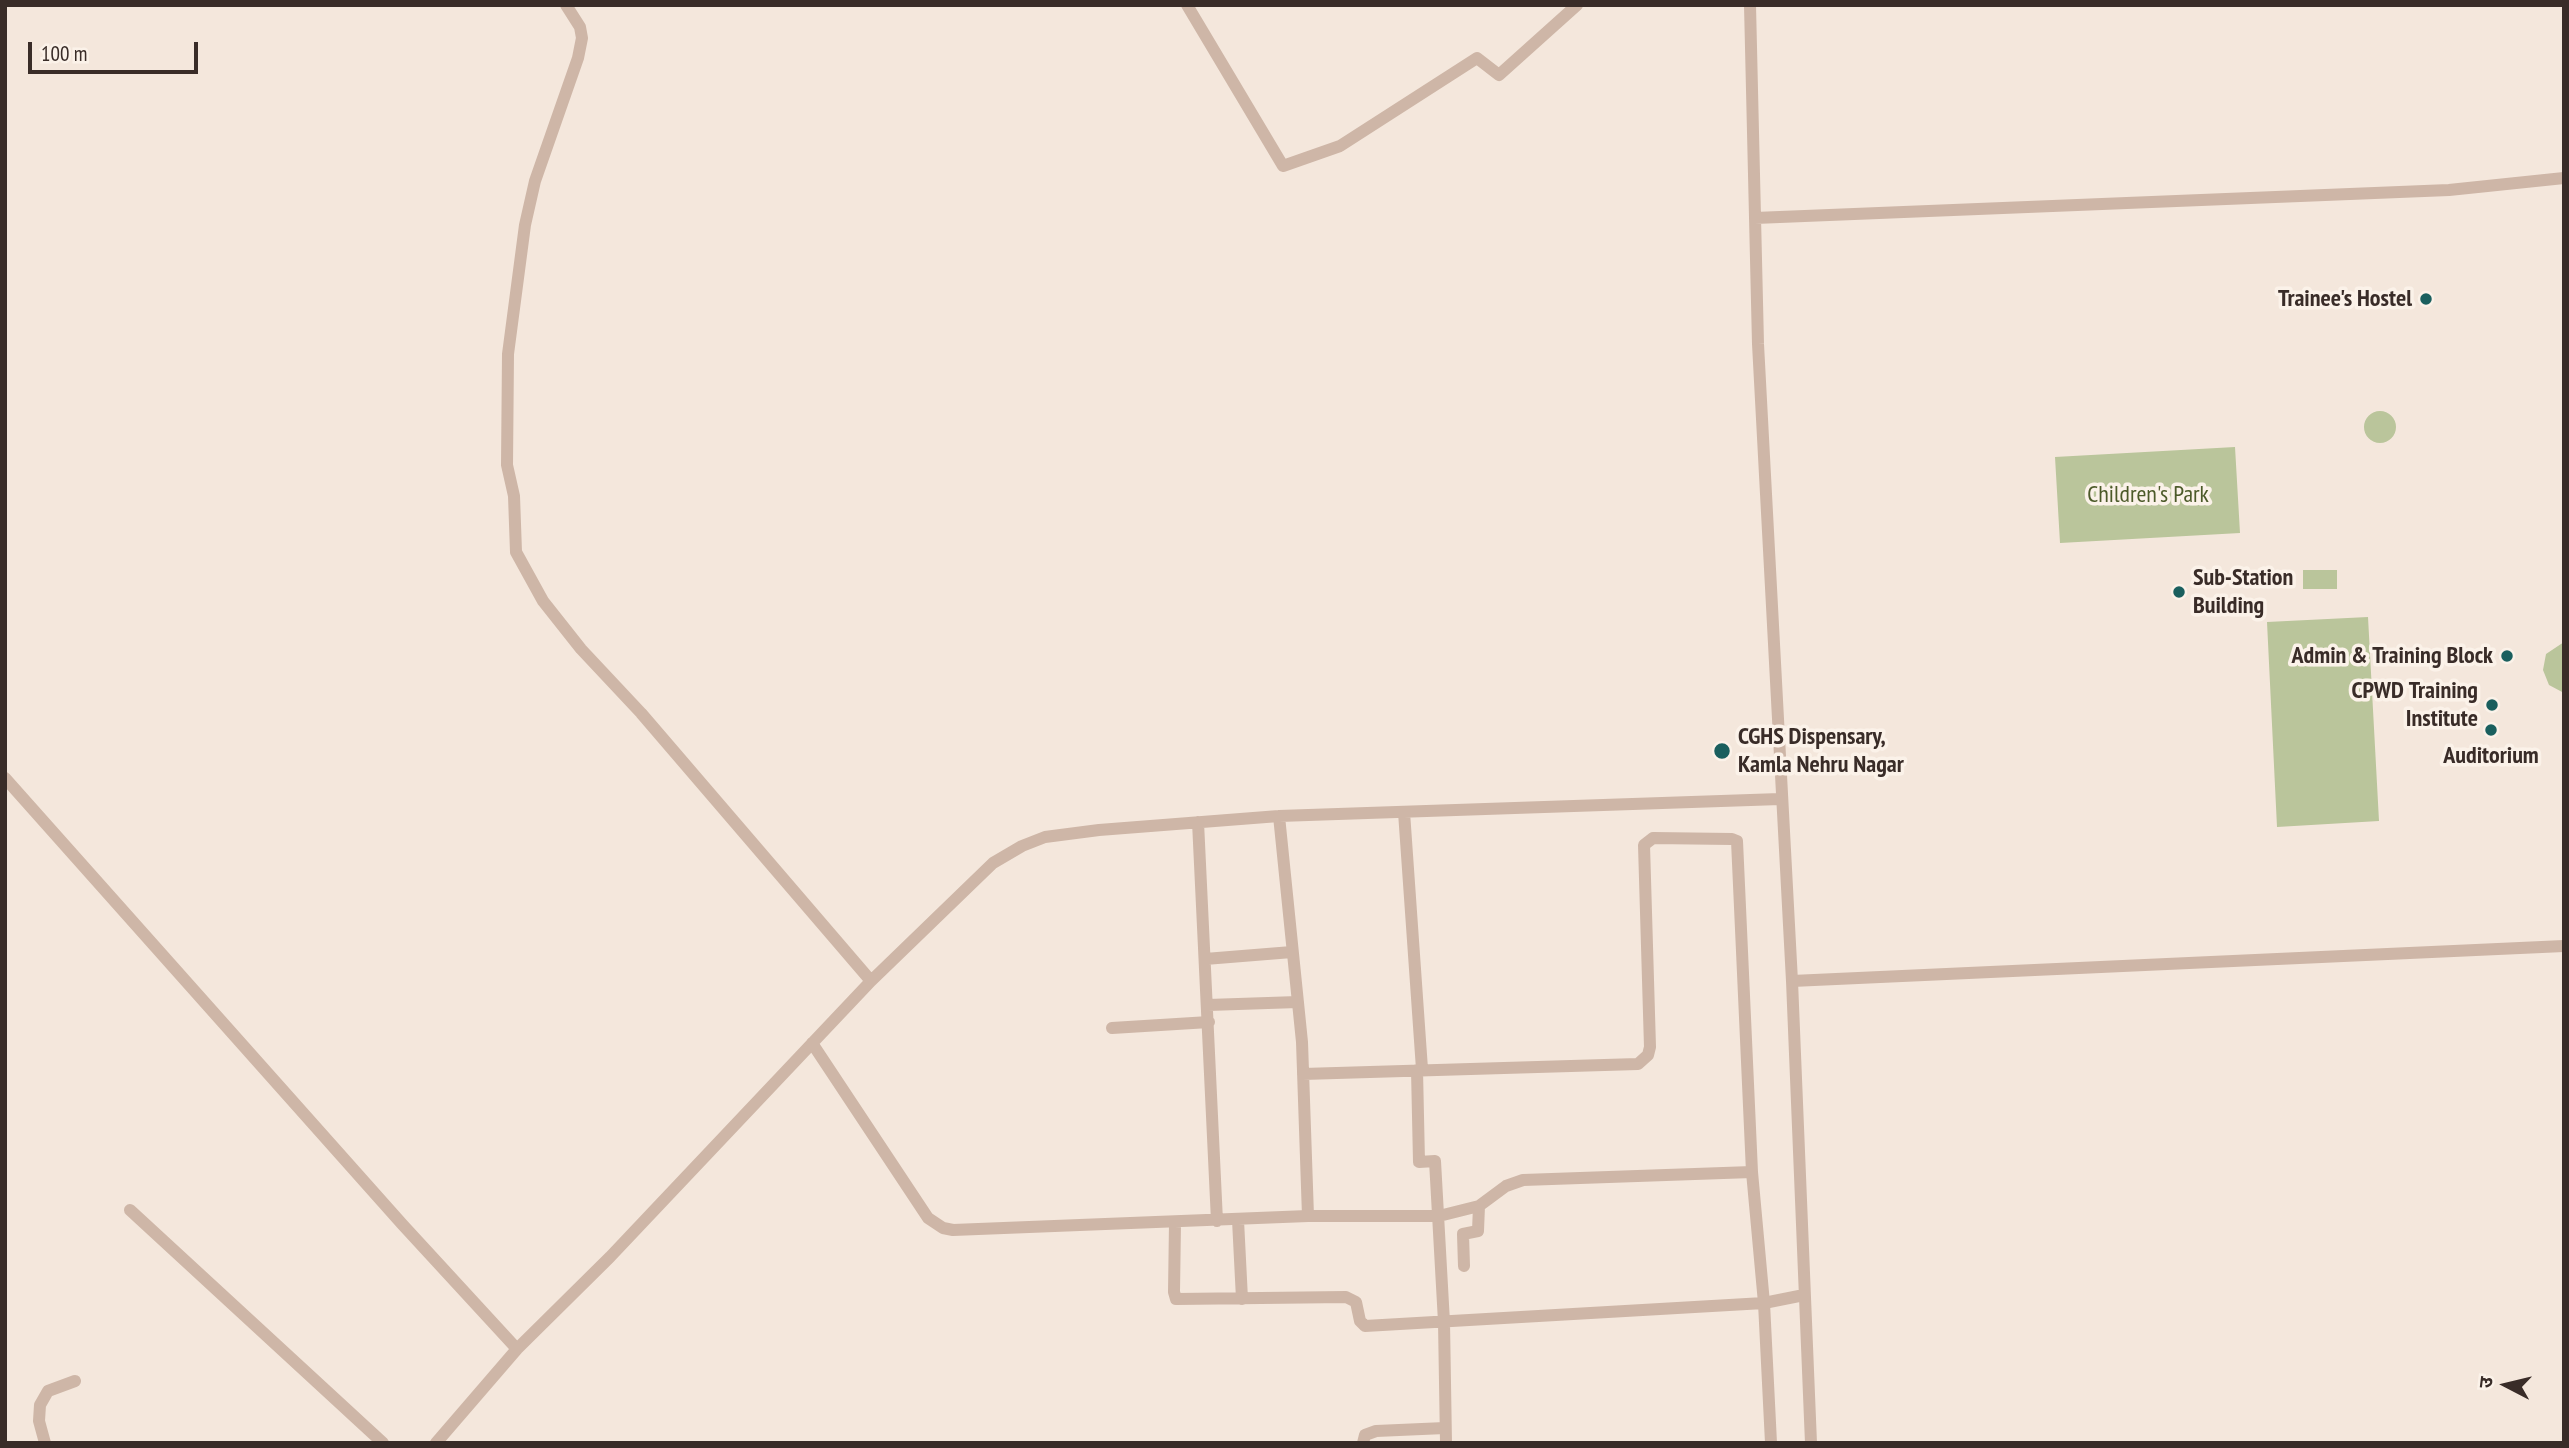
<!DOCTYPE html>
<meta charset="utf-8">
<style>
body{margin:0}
#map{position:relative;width:2569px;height:1448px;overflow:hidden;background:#f4e7dc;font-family:"PT Sans Narrow","Noto Sans Devanagari",sans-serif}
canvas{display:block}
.frame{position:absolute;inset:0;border:7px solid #392c28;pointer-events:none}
.north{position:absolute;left:2471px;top:1350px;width:70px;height:70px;-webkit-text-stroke:5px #fbf2e9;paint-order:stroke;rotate:277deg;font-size:19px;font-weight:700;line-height:28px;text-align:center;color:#392c28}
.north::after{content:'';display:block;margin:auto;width:24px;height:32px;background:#392c28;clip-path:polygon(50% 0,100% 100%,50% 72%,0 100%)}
.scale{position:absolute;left:28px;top:42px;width:170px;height:32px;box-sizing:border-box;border:4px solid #392c28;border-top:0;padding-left:9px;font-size:21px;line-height:24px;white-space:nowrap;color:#392c28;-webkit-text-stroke:5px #fbf2e9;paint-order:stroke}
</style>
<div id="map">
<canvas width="2569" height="1448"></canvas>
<div class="frame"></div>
<div class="north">उ</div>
<div class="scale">100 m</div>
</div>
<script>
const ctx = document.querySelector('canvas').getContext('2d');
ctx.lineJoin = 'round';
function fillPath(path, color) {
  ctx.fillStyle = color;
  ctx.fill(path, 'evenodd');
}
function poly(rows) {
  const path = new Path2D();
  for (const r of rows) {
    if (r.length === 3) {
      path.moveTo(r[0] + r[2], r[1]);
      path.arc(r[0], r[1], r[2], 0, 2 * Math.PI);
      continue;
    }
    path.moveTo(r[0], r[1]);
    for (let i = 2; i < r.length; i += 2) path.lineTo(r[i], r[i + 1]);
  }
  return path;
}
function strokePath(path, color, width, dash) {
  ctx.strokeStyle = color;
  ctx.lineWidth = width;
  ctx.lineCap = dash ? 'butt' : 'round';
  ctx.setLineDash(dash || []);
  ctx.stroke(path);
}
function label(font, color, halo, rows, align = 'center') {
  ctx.font = font + ' "PT Sans Narrow",sans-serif';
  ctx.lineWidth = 7;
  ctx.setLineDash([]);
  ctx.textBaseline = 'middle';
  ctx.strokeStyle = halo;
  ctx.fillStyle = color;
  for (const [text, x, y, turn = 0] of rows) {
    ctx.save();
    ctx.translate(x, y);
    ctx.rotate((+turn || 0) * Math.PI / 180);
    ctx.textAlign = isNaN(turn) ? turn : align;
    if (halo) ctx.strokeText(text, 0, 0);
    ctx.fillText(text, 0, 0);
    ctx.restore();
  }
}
const green = poly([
 [2380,427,16],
 [2235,447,2240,533,2060,543,2055,457],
 [2303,570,2337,570,2337,589,2303,589],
 [2368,617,2379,821,2277,827,2267,622],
 [2564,642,2564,693,2549,685,2543,670,2546,654]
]);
const minor = poly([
 [566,5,580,27,582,38,578,58,535,181,525,225,508,354,507,465,514,496,516,552,543,601,581,649,641,713,871,981],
 [1187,5,1283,166,1340,146,1477,58,1499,75,1577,5],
 [1750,5,1758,344,1792,981,1811,1443],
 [1755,218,2449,190,2564,178],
 [5,778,402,1224,517,1349],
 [1404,812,1422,1069],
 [1279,816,1302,1042,1308,1216],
 [1198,822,1217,1221],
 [1205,959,1292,952],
 [1792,981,2564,946],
 [1208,1005,1298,1002],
 [1112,1028,1209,1022],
 [812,1043,928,1218,943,1228,953,1230,1308,1216,1439,1216,1479,1206,1506,1186,1523,1180,1752,1172],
 [1417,1070,1419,1162,1435,1161,1444,1322,1446,1443],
 [1303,1074,1638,1064,1648,1055,1650,1047,1644,845,1653,838,1732,839,1737,841,1752,1172,1764,1303,1771,1443],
 [130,1210,383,1443],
 [1238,1220,1242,1299],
 [1175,1223,1174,1292,1176,1299,1346,1297,1356,1302,1360,1321,1365,1326,1764,1303,1804,1295],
 [1464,1266,1463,1234,1478,1231,1479,1206],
 [45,1443,39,1421,40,1405,48,1391,75,1381],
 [436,1443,517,1349,610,1257,871,981,993,863,1022,846,1045,837,1099,830,1279,816,1780,799],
 [1363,1443,1365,1435,1376,1431,1445,1428]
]);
const markers = [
 [2426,299,7,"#1a5f5e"],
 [2179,592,7,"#1a5f5e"],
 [2507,656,7,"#1a5f5e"],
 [2492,705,7,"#1a5f5e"],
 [2491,730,7,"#1a5f5e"],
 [1722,751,9,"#1a5f5e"]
];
const poiNames = [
 ["Trainee's Hostel",2412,299],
 ["Sub-Station",2193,578,"left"],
 ["Building",2193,606,"left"],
 ["Admin & Training Block",2493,656],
 ["CPWD Training",2478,691],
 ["Institute",2478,719],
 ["CGHS Dispensary,",1738,737,"left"],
 ["Kamla Nehru Nagar",1738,765,"left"],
 ["Auditorium",2491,756,"center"]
];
const parkNames = [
 ["Children's Park",2148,495]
];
fillPath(green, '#bac59b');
strokePath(minor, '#ceb6a7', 12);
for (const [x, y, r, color] of markers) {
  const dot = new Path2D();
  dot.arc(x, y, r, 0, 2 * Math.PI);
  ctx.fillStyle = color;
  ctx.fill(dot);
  strokePath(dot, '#fbf2e9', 2.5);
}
label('bold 24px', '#392c28', '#fbf2e9', poiNames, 'right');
label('24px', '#4c5a29', '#fbf2e9', parkNames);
</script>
